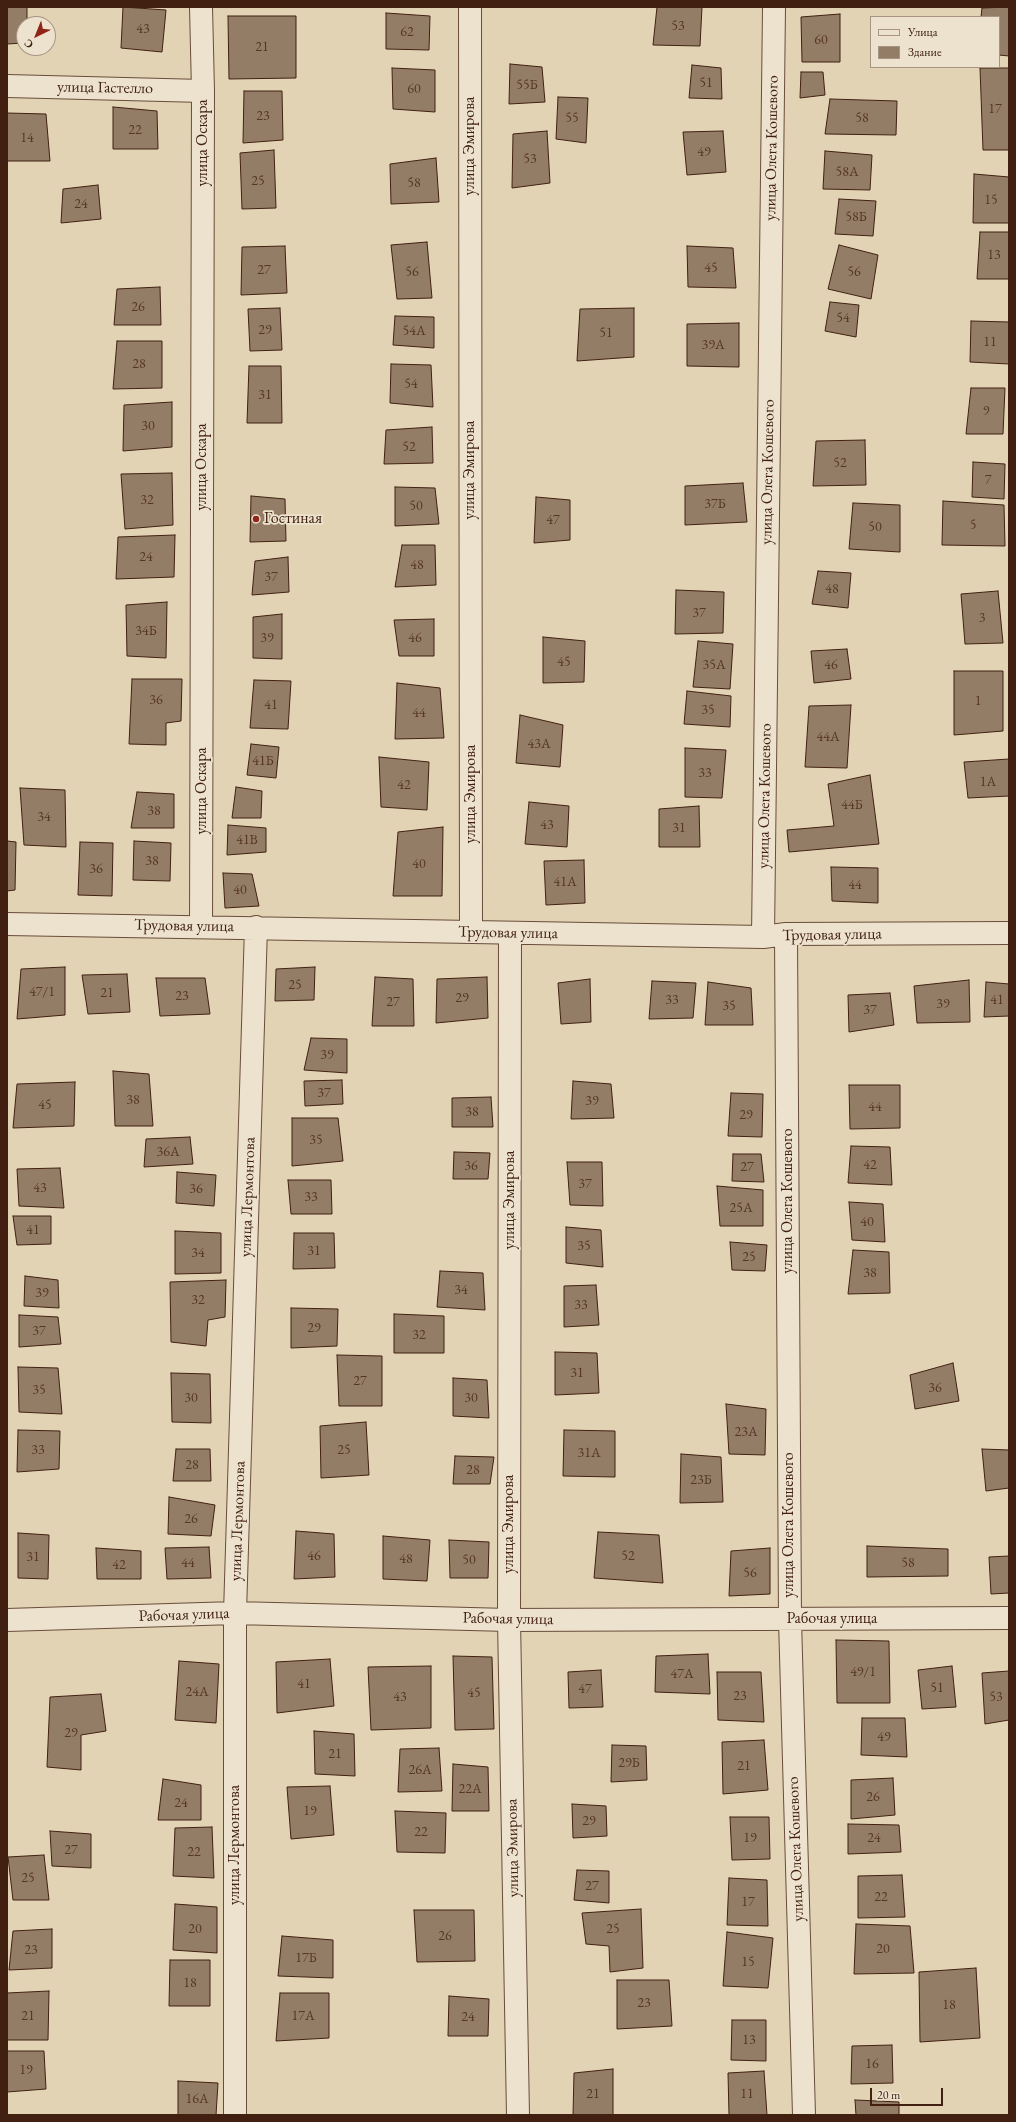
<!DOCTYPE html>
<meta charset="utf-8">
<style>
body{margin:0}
#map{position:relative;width:1016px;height:2122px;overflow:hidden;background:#e1d3b4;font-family:"EB Garamond",serif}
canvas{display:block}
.frame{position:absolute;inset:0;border:8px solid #412012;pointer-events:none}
.legend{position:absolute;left:870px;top:16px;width:130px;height:52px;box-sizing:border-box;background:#ece2ce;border:1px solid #a89483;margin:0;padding:5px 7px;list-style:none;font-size:12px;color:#412012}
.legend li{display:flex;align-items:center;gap:8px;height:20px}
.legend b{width:20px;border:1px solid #a89483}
.north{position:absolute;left:16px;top:16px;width:40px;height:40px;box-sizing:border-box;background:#ece2ce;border:1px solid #a89483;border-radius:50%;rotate:223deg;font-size:11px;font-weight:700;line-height:16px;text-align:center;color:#412012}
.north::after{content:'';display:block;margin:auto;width:14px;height:18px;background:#8f2418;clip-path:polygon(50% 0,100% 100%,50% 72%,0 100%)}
.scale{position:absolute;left:870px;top:2088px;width:73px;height:18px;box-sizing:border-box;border:2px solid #412012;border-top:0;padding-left:5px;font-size:12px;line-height:14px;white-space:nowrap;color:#412012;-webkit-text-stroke:3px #ece2ce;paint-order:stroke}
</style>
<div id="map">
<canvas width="1016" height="2122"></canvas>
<div class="frame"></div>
<ul class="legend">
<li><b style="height:5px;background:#ece2ce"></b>Улица</li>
<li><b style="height:11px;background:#947d66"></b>Здание</li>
</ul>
<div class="north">С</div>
<div class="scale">20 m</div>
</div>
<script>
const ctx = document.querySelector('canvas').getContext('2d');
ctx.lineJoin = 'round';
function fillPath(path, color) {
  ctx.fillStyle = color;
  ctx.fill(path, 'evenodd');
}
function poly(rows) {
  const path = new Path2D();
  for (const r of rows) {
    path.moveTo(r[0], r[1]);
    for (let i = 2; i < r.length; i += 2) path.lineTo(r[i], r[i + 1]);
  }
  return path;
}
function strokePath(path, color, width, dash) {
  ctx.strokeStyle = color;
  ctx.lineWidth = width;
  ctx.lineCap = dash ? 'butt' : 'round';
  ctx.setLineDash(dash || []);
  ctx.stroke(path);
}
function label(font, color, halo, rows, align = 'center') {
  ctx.font = font + ' "EB Garamond",serif';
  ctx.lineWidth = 3.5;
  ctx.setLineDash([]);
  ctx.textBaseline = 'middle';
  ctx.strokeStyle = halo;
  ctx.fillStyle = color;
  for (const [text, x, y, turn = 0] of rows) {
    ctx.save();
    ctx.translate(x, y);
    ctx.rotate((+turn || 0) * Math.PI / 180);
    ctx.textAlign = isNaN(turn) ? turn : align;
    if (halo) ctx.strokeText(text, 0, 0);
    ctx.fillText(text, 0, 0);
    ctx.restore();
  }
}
const building = poly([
 [7,7,27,7,27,24,24,24,24,43,7,44,7,7],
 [123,7,166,10,162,52,121,48,123,7],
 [657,7,702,7,700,46,653,45,657,7],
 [1009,7,1009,56,999,55,999,17,981,17,982,8,1009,7],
 [386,13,430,16,429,50,386,49,386,13],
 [840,14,840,62,802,62,801,17,840,14],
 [228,16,296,16,296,78,229,79,228,16],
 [510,64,542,67,545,102,509,104,510,64],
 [692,65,721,68,722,99,689,98,692,65],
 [392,68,435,70,435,112,393,109,392,68],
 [980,68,1009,68,1009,150,983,150,980,68],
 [801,72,823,72,825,95,800,98,801,72],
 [244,91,282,91,283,140,243,143,244,91],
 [558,97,588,98,586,143,556,139,558,97],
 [830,99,897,101,896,135,825,134,830,99],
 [113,107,157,111,158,149,113,149,113,107],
 [7,113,46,114,50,161,7,161,7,113],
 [547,131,550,183,512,188,513,134,547,131],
 [723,131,726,172,687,175,683,132,723,131],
 [274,150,276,208,242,209,240,153,274,150],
 [825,151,872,155,870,190,823,189,825,151],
 [436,158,439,202,391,204,390,164,436,158],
 [974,174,1009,177,1009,223,973,223,974,174],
 [98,185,101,219,61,223,63,189,98,185],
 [839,199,876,201,873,236,835,234,839,199],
 [980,232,1009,232,1009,279,977,279,980,232],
 [427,242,432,298,397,299,391,245,427,242],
 [839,245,878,255,871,299,828,289,839,245],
 [285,246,287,293,241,295,242,247,285,246],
 [687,246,733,248,736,288,688,287,687,246],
 [160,287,161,325,114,325,117,289,160,287],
 [830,302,859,305,856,337,825,331,830,302],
 [280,308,282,350,250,351,248,309,280,308],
 [634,308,634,357,577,361,580,309,634,308],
 [395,316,434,317,434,348,393,345,395,316],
 [971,321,1009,322,1009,364,970,362,971,321],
 [739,323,739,367,687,366,687,324,739,323],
 [117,341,162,341,162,388,113,389,117,341],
 [391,364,431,365,433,407,390,403,391,364],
 [249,366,281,366,282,423,247,423,249,366],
 [971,388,1005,388,1003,434,966,434,971,388],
 [172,402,172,447,123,451,124,405,172,402],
 [432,427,433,463,384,464,386,430,432,427],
 [865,440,866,485,813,486,816,441,865,440],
 [973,462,1005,464,1004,499,972,497,973,462],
 [172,473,173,525,125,529,121,474,172,473],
 [743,483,747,522,685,525,685,486,743,483],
 [395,487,435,488,439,524,395,526,395,487],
 [251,496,285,499,286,541,250,542,251,496],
 [536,497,570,500,570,540,534,543,536,497],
 [943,501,1004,505,1005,546,942,545,943,501],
 [853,503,900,505,900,552,849,549,853,503],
 [175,535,174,577,116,579,118,537,175,535],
 [402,545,435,545,436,585,395,587,402,545],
 [288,557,289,592,252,595,255,561,288,557],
 [818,571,851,573,848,608,812,604,818,571],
 [676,590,724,592,723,633,675,634,676,590],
 [998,591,1003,643,965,644,961,594,998,591],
 [167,602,166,658,127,656,126,605,167,602],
 [282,614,282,659,253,658,253,617,282,614],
 [434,619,434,656,399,656,394,620,434,619],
 [543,637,585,641,584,682,543,683,543,637],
 [698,641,733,644,730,689,693,687,698,641],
 [847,649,851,679,814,683,811,651,847,649],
 [954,671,1003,671,1003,731,954,735,954,671],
 [132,679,182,679,181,721,166,723,166,745,129,744,132,679],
 [254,680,291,681,288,729,250,728,254,680],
 [397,683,440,688,444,738,395,739,397,683],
 [687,691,731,696,730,727,684,724,687,691],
 [851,705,847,768,805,767,809,706,851,705],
 [520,715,563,725,560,767,516,763,520,715],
 [251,744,279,747,276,778,247,775,251,744],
 [685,748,726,750,722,798,685,797,685,748],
 [379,757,429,762,427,810,381,807,379,757],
 [1009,759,1009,796,968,798,964,762,1009,759],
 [870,775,879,844,789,852,787,830,834,826,828,784,870,775],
 [236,787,262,791,261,818,232,818,236,787],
 [20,788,65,790,66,847,24,845,20,788],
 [137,792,174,794,174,828,131,828,137,792],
 [529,802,569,806,567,847,525,844,529,802],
 [699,806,700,847,659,847,659,809,699,806],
 [228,825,266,828,266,852,227,855,228,825],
 [443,827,442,896,393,896,398,832,443,827],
 [7,841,16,842,15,890,7,891,7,841],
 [134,841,171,843,170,881,133,880,134,841],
 [80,842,113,843,112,896,78,895,80,842],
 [584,860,585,903,546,905,544,861,584,860],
 [831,867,878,868,878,903,832,901,831,867],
 [223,873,252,874,259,906,225,908,223,873],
 [65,967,65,1015,17,1019,21,969,65,967],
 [315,967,314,1000,275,1001,276,969,315,967],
 [127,974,130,1012,88,1014,82,975,127,974],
 [375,977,413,979,414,1026,372,1026,375,977],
 [487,977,488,1018,436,1023,437,979,487,977],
 [156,978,205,978,210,1014,160,1016,156,978],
 [590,979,591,1022,561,1024,558,983,590,979],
 [969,980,970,1022,917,1023,914,986,969,980],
 [652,981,696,983,693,1018,649,1019,652,981],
 [708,982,751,988,753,1025,705,1025,708,982],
 [986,982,1009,984,1009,1016,984,1017,986,982],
 [890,993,894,1025,849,1032,848,995,890,993],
 [311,1038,347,1039,347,1073,304,1070,311,1038],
 [113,1071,149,1074,153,1126,115,1126,113,1071],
 [342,1080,343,1104,305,1106,304,1081,342,1080],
 [573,1081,611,1084,614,1118,571,1119,573,1081],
 [75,1082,74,1126,13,1128,17,1084,75,1082],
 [849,1085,900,1085,900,1128,850,1129,849,1085],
 [731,1093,763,1094,762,1137,728,1136,731,1093],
 [491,1097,493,1127,452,1127,452,1098,491,1097],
 [292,1118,338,1118,343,1161,292,1166,292,1118],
 [190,1137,193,1164,144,1167,146,1139,190,1137],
 [851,1146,890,1147,892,1185,848,1183,851,1146],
 [454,1152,490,1153,488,1179,453,1179,454,1152],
 [733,1154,761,1154,764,1182,732,1181,733,1154],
 [567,1162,602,1162,603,1206,570,1205,567,1162],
 [60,1168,64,1208,19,1206,17,1169,60,1168],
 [177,1172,216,1175,214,1206,176,1203,177,1172],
 [288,1180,331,1180,332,1214,291,1214,288,1180],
 [717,1186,763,1190,763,1226,720,1226,717,1186],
 [849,1202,883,1204,885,1242,852,1240,849,1202],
 [13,1216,51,1216,51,1244,17,1245,13,1216],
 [566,1227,601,1230,603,1267,566,1263,566,1227],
 [175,1231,221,1233,221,1273,175,1274,175,1231],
 [294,1233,334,1233,335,1268,293,1269,294,1233],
 [730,1242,767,1245,765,1271,732,1270,730,1242],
 [853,1250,889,1252,890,1293,848,1294,853,1250],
 [440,1271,483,1273,485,1310,437,1307,440,1271],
 [25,1276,58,1280,59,1308,24,1306,25,1276],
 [226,1280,225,1317,208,1320,206,1346,171,1342,170,1282,226,1280],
 [596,1285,599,1325,564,1327,564,1286,596,1285],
 [291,1308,338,1309,337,1346,291,1348,291,1308],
 [394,1314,444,1316,444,1353,394,1353,394,1314],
 [19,1315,58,1317,61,1344,19,1347,19,1315],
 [555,1352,597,1353,599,1393,555,1395,555,1352],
 [337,1355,382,1356,382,1406,339,1406,337,1355],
 [953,1363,959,1401,915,1409,910,1375,953,1363],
 [18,1367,58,1368,62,1414,19,1412,18,1367],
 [171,1373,210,1374,211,1423,172,1422,171,1373],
 [453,1378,487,1380,489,1418,453,1416,453,1378],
 [726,1404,766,1409,765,1455,729,1454,726,1404],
 [366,1422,369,1475,321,1478,320,1426,366,1422],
 [18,1430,60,1431,59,1469,17,1472,18,1430],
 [564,1430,615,1431,615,1477,563,1476,564,1430],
 [176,1449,210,1449,211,1481,173,1481,176,1449],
 [982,1449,1009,1450,1009,1488,986,1491,982,1449],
 [681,1454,721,1457,723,1502,680,1503,681,1454],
 [455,1456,494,1457,490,1484,453,1484,455,1456],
 [169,1497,215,1505,211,1536,168,1534,169,1497],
 [296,1531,334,1534,335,1577,294,1579,296,1531],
 [598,1532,659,1535,663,1583,594,1578,598,1532],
 [18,1533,49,1535,48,1579,18,1578,18,1533],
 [383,1536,430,1540,427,1581,383,1579,383,1536],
 [449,1540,489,1542,488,1578,450,1578,449,1540],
 [867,1546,948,1549,948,1576,867,1577,867,1546],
 [209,1547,211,1578,167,1579,165,1548,209,1547],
 [96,1548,141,1551,141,1579,97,1579,96,1548],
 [770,1548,770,1594,729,1596,731,1551,770,1548],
 [1009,1556,1009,1593,991,1594,989,1557,1009,1556],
 [836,1640,889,1641,890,1703,837,1703,836,1640],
 [708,1654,710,1694,655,1692,656,1656,708,1654],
 [453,1656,492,1657,494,1729,455,1730,453,1656],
 [330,1659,334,1706,277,1713,276,1662,330,1659],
 [179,1661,219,1664,216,1723,175,1720,179,1661],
 [431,1666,431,1728,371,1730,368,1667,431,1666],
 [952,1666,956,1707,922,1709,918,1670,952,1666],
 [601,1670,603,1707,569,1708,568,1672,601,1670],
 [1009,1671,1009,1720,985,1724,982,1673,1009,1671],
 [717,1672,761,1672,764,1722,718,1720,717,1672],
 [101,1694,106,1731,81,1735,81,1770,47,1767,50,1697,101,1694],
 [862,1718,905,1718,907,1757,861,1755,862,1718],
 [314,1731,354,1734,355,1776,315,1774,314,1731],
 [764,1740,768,1790,723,1794,722,1742,764,1740],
 [612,1745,646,1746,647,1780,611,1782,612,1745],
 [439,1748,442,1791,398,1792,400,1749,439,1748],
 [453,1764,488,1767,489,1811,452,1811,453,1764],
 [893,1778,895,1815,851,1819,851,1780,893,1778],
 [163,1779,201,1785,201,1820,158,1820,163,1779],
 [330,1786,334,1835,291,1839,287,1787,330,1786],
 [572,1804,606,1806,607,1836,573,1838,572,1804],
 [395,1811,446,1813,445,1853,397,1852,395,1811],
 [730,1817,769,1817,770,1859,732,1860,730,1817],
 [848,1824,899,1825,901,1852,848,1854,848,1824],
 [212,1827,214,1878,173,1876,175,1828,212,1827],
 [50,1831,91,1834,91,1868,52,1866,50,1831],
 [44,1855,49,1900,13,1900,8,1857,44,1855],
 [577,1870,609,1871,609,1903,574,1900,577,1870],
 [902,1875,905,1917,858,1918,858,1876,902,1875],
 [729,1878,767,1880,768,1926,727,1925,729,1878],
 [175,1904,217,1907,217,1953,173,1950,175,1904],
 [641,1909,643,1968,610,1972,609,1946,586,1944,582,1913,641,1909],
 [414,1910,474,1910,475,1961,417,1962,414,1910],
 [856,1924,910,1926,914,1973,854,1974,856,1924],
 [52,1929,52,1968,9,1970,13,1931,52,1929],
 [727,1932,773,1938,768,1988,723,1986,727,1932],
 [282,1936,333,1940,333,1978,278,1976,282,1936],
 [170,1960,210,1960,210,2006,169,2006,170,1960],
 [976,1968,980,2038,920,2042,919,1972,976,1968],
 [617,1980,669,1980,672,2026,617,2029,617,1980],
 [49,1991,48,2040,7,2040,7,1993,49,1991],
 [280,1993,329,1993,329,2038,276,2041,280,1993],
 [449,1996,489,1999,488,2036,448,2036,449,1996],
 [732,2020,766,2020,766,2061,731,2060,732,2020],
 [892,2045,893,2083,851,2084,852,2046,892,2045],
 [7,2051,44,2051,46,2089,7,2092,7,2051],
 [613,2069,613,2115,573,2115,574,2073,613,2069],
 [764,2071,767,2115,729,2115,728,2073,764,2071],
 [178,2081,218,2083,216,2115,178,2115,178,2081],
 [855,2100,899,2102,899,2115,856,2115,855,2100]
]);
const minor = poly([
 [201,7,203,91,201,926],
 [470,7,471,932],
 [7,86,203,91],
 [7,924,763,937,786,934,1009,933],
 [510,933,509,1620,518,2115],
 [786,934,790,1620,804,2115],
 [763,937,774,7],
 [7,1620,235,1613,509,1620,1009,1618],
 [235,2115,235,1613,256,927]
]);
const markers = [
 [256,519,4,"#8f2418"]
];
const numberNames = [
 ["53",678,26],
 ["43",143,29],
 ["62",407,32],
 ["60",821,40],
 ["21",262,47],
 ["51",706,83],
 ["55Б",527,85],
 ["60",414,89],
 ["17",995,109],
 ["23",263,116],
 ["55",572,118],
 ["58",862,118],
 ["22",135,130],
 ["14",27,138],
 ["49",704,152],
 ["53",530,159],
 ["58А",847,172],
 ["25",258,181],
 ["58",414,183],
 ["15",991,200],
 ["24",81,204],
 ["58Б",856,217],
 ["13",994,255],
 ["45",711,268],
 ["27",264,270],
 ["56",412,272],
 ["56",854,272],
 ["26",138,307],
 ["54",843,318],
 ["29",265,330],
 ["54А",414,331],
 ["51",606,333],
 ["11",990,342],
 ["39А",713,345],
 ["28",139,364],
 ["54",411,384],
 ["31",265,395],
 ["9",986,411],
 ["30",148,426],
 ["52",409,447],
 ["52",840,463],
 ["7",988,480],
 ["32",147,500],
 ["37Б",715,504],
 ["50",416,506],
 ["47",553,520],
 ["5",973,525],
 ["50",875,527],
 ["24",146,557],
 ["48",417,565],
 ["37",271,577],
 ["48",832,589],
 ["37",699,613],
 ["3",982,618],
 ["34Б",146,631],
 ["39",267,638],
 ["46",415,638],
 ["45",564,662],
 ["35А",714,665],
 ["46",831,665],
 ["36",156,700],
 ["1",978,701],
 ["41",271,705],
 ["35",708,710],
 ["44",419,713],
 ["44А",828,737],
 ["43А",539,744],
 ["41Б",263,761],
 ["33",705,773],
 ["1А",988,782],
 ["42",404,785],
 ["44Б",852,805],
 ["38",154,811],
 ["34",44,817],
 ["43",547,825],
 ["31",679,828],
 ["41В",247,840],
 ["38",152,861],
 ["40",419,864],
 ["36",96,869],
 ["41А",565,882],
 ["44",855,885],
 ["40",240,890],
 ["25",295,985],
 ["47/1",42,992],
 ["21",107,993],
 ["23",182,996],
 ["29",462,998],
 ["33",672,1000],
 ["41",997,1000],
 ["27",393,1002],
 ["39",943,1004],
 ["35",729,1006],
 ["37",870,1010],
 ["39",327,1055],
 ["37",324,1093],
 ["38",133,1100],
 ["39",592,1101],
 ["45",45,1105],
 ["44",875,1107],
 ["38",472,1112],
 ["29",746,1115],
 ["35",316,1140],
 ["36А",168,1152],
 ["42",870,1165],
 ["36",471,1166],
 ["27",747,1167],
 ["37",585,1184],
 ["43",40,1188],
 ["36",196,1189],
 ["33",311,1197],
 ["25А",741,1208],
 ["40",867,1222],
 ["41",33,1230],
 ["35",584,1246],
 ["31",314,1251],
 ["34",198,1253],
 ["25",749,1257],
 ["38",870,1273],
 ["34",461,1290],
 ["39",42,1293],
 ["32",198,1300],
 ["33",581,1305],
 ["29",314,1328],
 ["37",39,1331],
 ["32",419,1335],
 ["31",577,1373],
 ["27",360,1381],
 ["36",935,1388],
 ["35",39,1390],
 ["30",191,1398],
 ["30",471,1398],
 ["23А",746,1432],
 ["33",38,1450],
 ["25",344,1450],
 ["31А",589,1453],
 ["28",192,1465],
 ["28",473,1470],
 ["23Б",701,1480],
 ["26",191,1519],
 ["46",314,1556],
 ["52",628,1556],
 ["31",33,1557],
 ["48",406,1559],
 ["50",469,1560],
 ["44",188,1563],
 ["58",908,1563],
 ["42",119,1565],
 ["56",750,1573],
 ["49/1",863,1672],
 ["47А",682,1674],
 ["41",304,1684],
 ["51",937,1688],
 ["47",585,1689],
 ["24А",197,1692],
 ["45",474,1693],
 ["23",740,1696],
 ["43",400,1697],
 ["53",996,1697],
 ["29",71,1733],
 ["49",884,1737],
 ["21",335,1754],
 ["29Б",629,1763],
 ["21",744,1766],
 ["26А",420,1770],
 ["22А",470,1789],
 ["26",873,1797],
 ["24",181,1803],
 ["19",310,1811],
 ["29",589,1821],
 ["22",421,1832],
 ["19",750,1838],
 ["24",874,1838],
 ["27",71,1850],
 ["22",194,1852],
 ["25",28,1878],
 ["27",592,1886],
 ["22",881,1897],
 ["17",748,1902],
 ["20",195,1929],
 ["25",613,1929],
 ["26",445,1936],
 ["20",883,1949],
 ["23",31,1950],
 ["17Б",306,1958],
 ["15",748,1962],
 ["18",190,1983],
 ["23",644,2003],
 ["18",949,2005],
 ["21",28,2016],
 ["17А",303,2016],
 ["24",468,2017],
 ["13",749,2040],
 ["16",872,2064],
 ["19",26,2070],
 ["21",593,2094],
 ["11",747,2094],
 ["16А",197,2099]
];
const streetNames = [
 ["улица Гастелло",105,88,1],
 ["улица Оскара",203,143,-90],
 ["улица Эмирова",470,146,-90],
 ["улица Олега Кошевого",772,148,-89],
 ["улица Оскара",202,467,-90],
 ["улица Эмирова",470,470,-90],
 ["улица Олега Кошевого",768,472,-89],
 ["улица Оскара",202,791,-90],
 ["улица Эмирова",471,794,-90],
 ["улица Олега Кошевого",765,796,-89],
 ["Трудовая улица",184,926,1],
 ["Трудовая улица",508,933,1],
 ["Трудовая улица",832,935,-1],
 ["улица Лермонтова",248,1197,-88],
 ["улица Эмирова",510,1200,-90],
 ["улица Олега Кошевого",788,1201,-90],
 ["улица Лермонтова",238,1521,-88],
 ["улица Эмирова",509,1524,-90],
 ["улица Олега Кошевого",789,1525,-90],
 ["Рабочая улица",184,1615,-2],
 ["Рабочая улица",508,1619,1],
 ["Рабочая улица",832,1619],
 ["улица Лермонтова",235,1845,-90],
 ["улица Эмирова",513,1848,-91],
 ["улица Олега Кошевого",796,1849,-92]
];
const poiNames = [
 ["Гостиная",264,519]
];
fillPath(building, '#947d66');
strokePath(building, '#412012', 1);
strokePath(minor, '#694d3a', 24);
strokePath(minor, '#ece2ce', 22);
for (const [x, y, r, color] of markers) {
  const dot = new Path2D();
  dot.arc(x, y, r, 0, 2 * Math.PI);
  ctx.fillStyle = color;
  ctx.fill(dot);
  strokePath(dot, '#ece2ce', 1.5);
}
label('14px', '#563727', null, numberNames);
label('16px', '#412012', '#ece2ce', streetNames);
label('16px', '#412012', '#ece2ce', poiNames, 'left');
</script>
